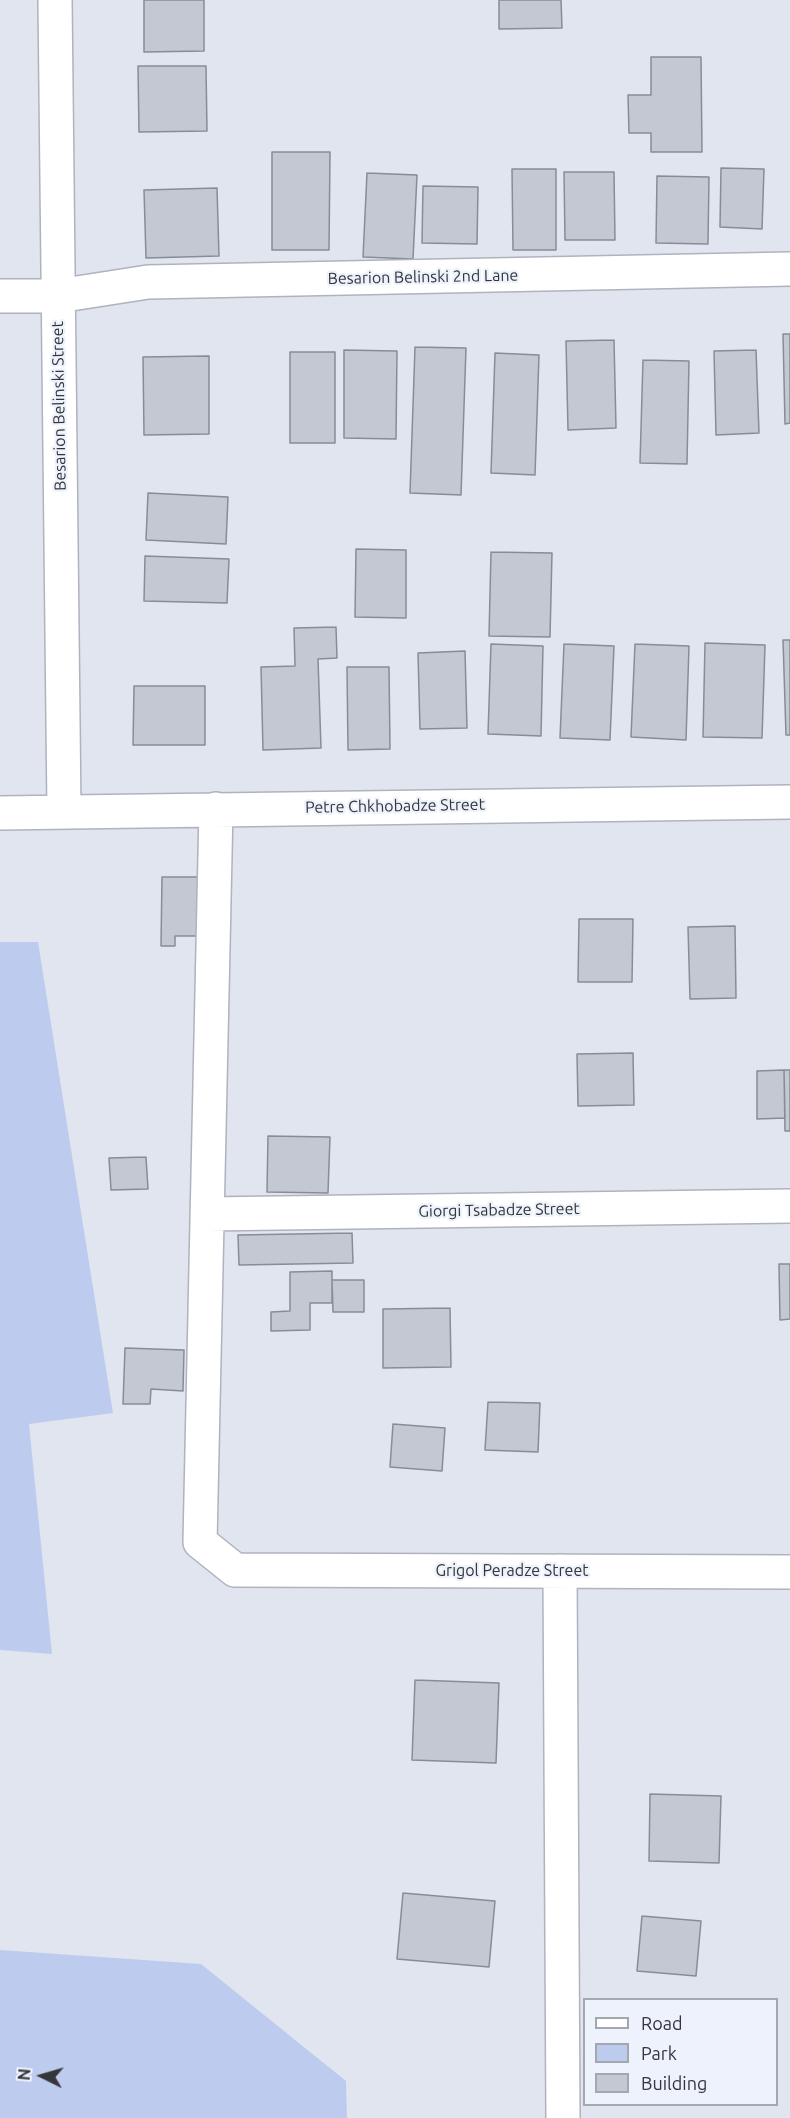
<!DOCTYPE html>
<style>
body{margin:0}
#map{position:relative;width:790px;height:2118px;overflow:hidden;background:#e0e5ef;font-family:Ubuntu,sans-serif}
canvas{display:block}
.legend{position:absolute;left:583px;top:1998px;width:195px;height:108px;box-sizing:border-box;background:#edf2fc;border:2px solid #a3a7ae;margin:0;padding:8px 10px;list-style:none;font-size:18px;color:#34363a}
.legend li{display:flex;align-items:center;gap:12px;height:30px}
.legend b{width:30px;border:2px solid #a3a7ae}
.north{position:absolute;left:12px;top:2046px;width:60px;height:60px;-webkit-text-stroke:4px #edf2fc;paint-order:stroke;rotate:275deg;font-size:16px;font-weight:700;line-height:24px;text-align:center;color:#34363a}
.north::after{content:'';display:block;margin:auto;width:21px;height:27px;background:#34363a;clip-path:polygon(50% 0,100% 100%,50% 72%,0 100%)}
</style>
<div id="map">
<canvas width="790" height="2118"></canvas>
<ul class="legend">
<li><b style="height:8px;background:#fff"></b>Road</li>
<li><b style="height:16px;background:#bdccee"></b>Park</li>
<li><b style="height:16px;background:#c4c8d2"></b>Building</li>
</ul>
<div class="north">N</div>
</div>
<script>
const ctx = document.querySelector('canvas').getContext('2d');
ctx.lineJoin = 'round';
function fillPath(path, color) {
  ctx.fillStyle = color;
  ctx.fill(path, 'evenodd');
}
function poly(rows) {
  const path = new Path2D();
  for (const r of rows) {
    path.moveTo(r[0], r[1]);
    for (let i = 2; i < r.length; i += 2) path.lineTo(r[i], r[i + 1]);
  }
  return path;
}
function strokePath(path, color, width, dash) {
  ctx.strokeStyle = color;
  ctx.lineWidth = width;
  ctx.lineCap = dash ? 'butt' : 'round';
  ctx.setLineDash(dash || []);
  ctx.stroke(path);
}
function label(font, color, halo, rows, align = 'center') {
  ctx.font = font + ' Ubuntu,sans-serif';
  ctx.lineWidth = 4.5;
  ctx.setLineDash([]);
  ctx.textBaseline = 'middle';
  ctx.strokeStyle = halo;
  ctx.fillStyle = color;
  for (const [text, x, y, turn = 0] of rows) {
    ctx.save();
    ctx.translate(x, y);
    ctx.rotate((+turn || 0) * Math.PI / 180);
    ctx.textAlign = isNaN(turn) ? turn : align;
    if (halo) ctx.strokeText(text, 0, 0);
    ctx.fillText(text, 0, 0);
    ctx.restore();
  }
}
const green = poly([
 [0,942,38,942,113,1413,29,1424,52,1654,0,1650],
 [0,1950,201,1964,346,2081,347,2118,0,2118]
]);
const building = poly([
 [144,0,204,0,204,51,144,52,144,0],
 [499,0,561,0,562,28,499,29,499,0],
 [651,57,701,57,702,152,651,152,651,133,629,133,628,95,651,95,651,57],
 [138,66,206,66,207,131,139,132,138,66],
 [272,152,330,152,329,250,272,250,272,152],
 [721,168,764,169,762,229,720,227,721,168],
 [512,169,556,169,556,250,513,250,512,169],
 [564,172,614,172,615,240,565,240,564,172],
 [367,173,417,175,413,259,363,257,367,173],
 [657,176,709,177,708,244,656,243,657,176],
 [423,186,478,187,477,244,422,243,423,186],
 [217,188,219,256,146,258,144,190,217,188],
 [783,334,790,334,790,423,785,424,783,334],
 [614,340,616,428,568,430,566,341,614,340],
 [415,347,466,348,461,495,410,493,415,347],
 [344,350,397,351,396,439,344,438,344,350],
 [756,350,759,433,716,435,714,351,756,350],
 [290,352,335,352,335,443,290,443,290,352],
 [495,353,539,355,535,475,491,473,495,353],
 [209,356,209,434,144,435,143,357,209,356],
 [643,360,689,361,687,464,640,463,643,360],
 [148,493,228,497,226,544,146,540,148,493],
 [356,549,406,550,406,618,355,617,356,549],
 [491,552,552,553,550,637,489,636,491,552],
 [145,556,229,559,227,603,144,601,145,556],
 [336,627,337,658,318,659,321,748,263,750,261,667,295,666,294,628,336,627],
 [783,640,790,640,790,735,786,735,783,640],
 [705,643,765,645,762,738,703,737,705,643],
 [491,644,543,646,541,736,488,734,491,644],
 [564,644,614,646,610,740,560,738,564,644],
 [635,644,689,646,686,740,631,737,635,644],
 [465,651,467,728,420,729,418,653,465,651],
 [347,667,389,667,390,749,348,750,347,667],
 [134,686,205,686,205,745,133,745,134,686],
 [162,877,199,877,198,936,175,936,175,946,161,946,162,877],
 [579,919,633,919,632,982,578,982,579,919],
 [735,926,736,998,690,999,688,927,735,926],
 [633,1053,634,1105,578,1106,577,1054,633,1053],
 [784,1070,785,1118,757,1119,757,1071,784,1070],
 [784,1070,790,1070,790,1131,785,1131,784,1070],
 [268,1136,330,1137,328,1193,267,1192,268,1136],
 [146,1157,148,1189,111,1190,109,1158,146,1157],
 [352,1233,353,1263,239,1265,238,1235,352,1233],
 [779,1264,790,1264,790,1319,780,1320,779,1264],
 [332,1271,332,1303,310,1303,310,1330,271,1331,271,1312,290,1311,290,1272,332,1271],
 [332,1280,364,1280,364,1312,333,1312,332,1280],
 [450,1308,451,1367,383,1368,383,1309,450,1308],
 [125,1348,184,1350,183,1391,151,1389,150,1404,123,1404,125,1348],
 [488,1402,540,1403,538,1452,485,1450,488,1402],
 [393,1424,445,1428,442,1471,390,1467,393,1424],
 [415,1680,499,1683,496,1763,412,1760,415,1680],
 [650,1794,721,1796,719,1863,649,1861,650,1794],
 [403,1893,495,1901,489,1967,397,1959,403,1893],
 [642,1916,701,1921,696,1976,637,1971,642,1916]
]);
const minor = poly([
 [55,0,64,811],
 [0,296,58,296,148,282,790,269],
 [216,809,200,1542,235,1570,790,1572],
 [0,813,790,802],
 [207,1214,790,1206],
 [560,1571,563,2118]
]);
const streetNames = [
 ["Besarion Belinski 2nd Lane",423,277,-1],
 ["Besarion Belinski Street",59,406,-91],
 ["Petre Chkhobadze Street",395,806,-1],
 ["Giorgi Tsabadze Street",499,1210,-1],
 ["Grigol Peradze Street",512,1571]
];
fillPath(green, '#bdccee');
fillPath(building, '#c4c8d2');
strokePath(building, '#888c96', 1.5);
strokePath(minor, '#afb3bd', 36);
strokePath(minor, '#fff', 33);
label('16px', '#34363a', '#edf2fc', streetNames);
</script>
